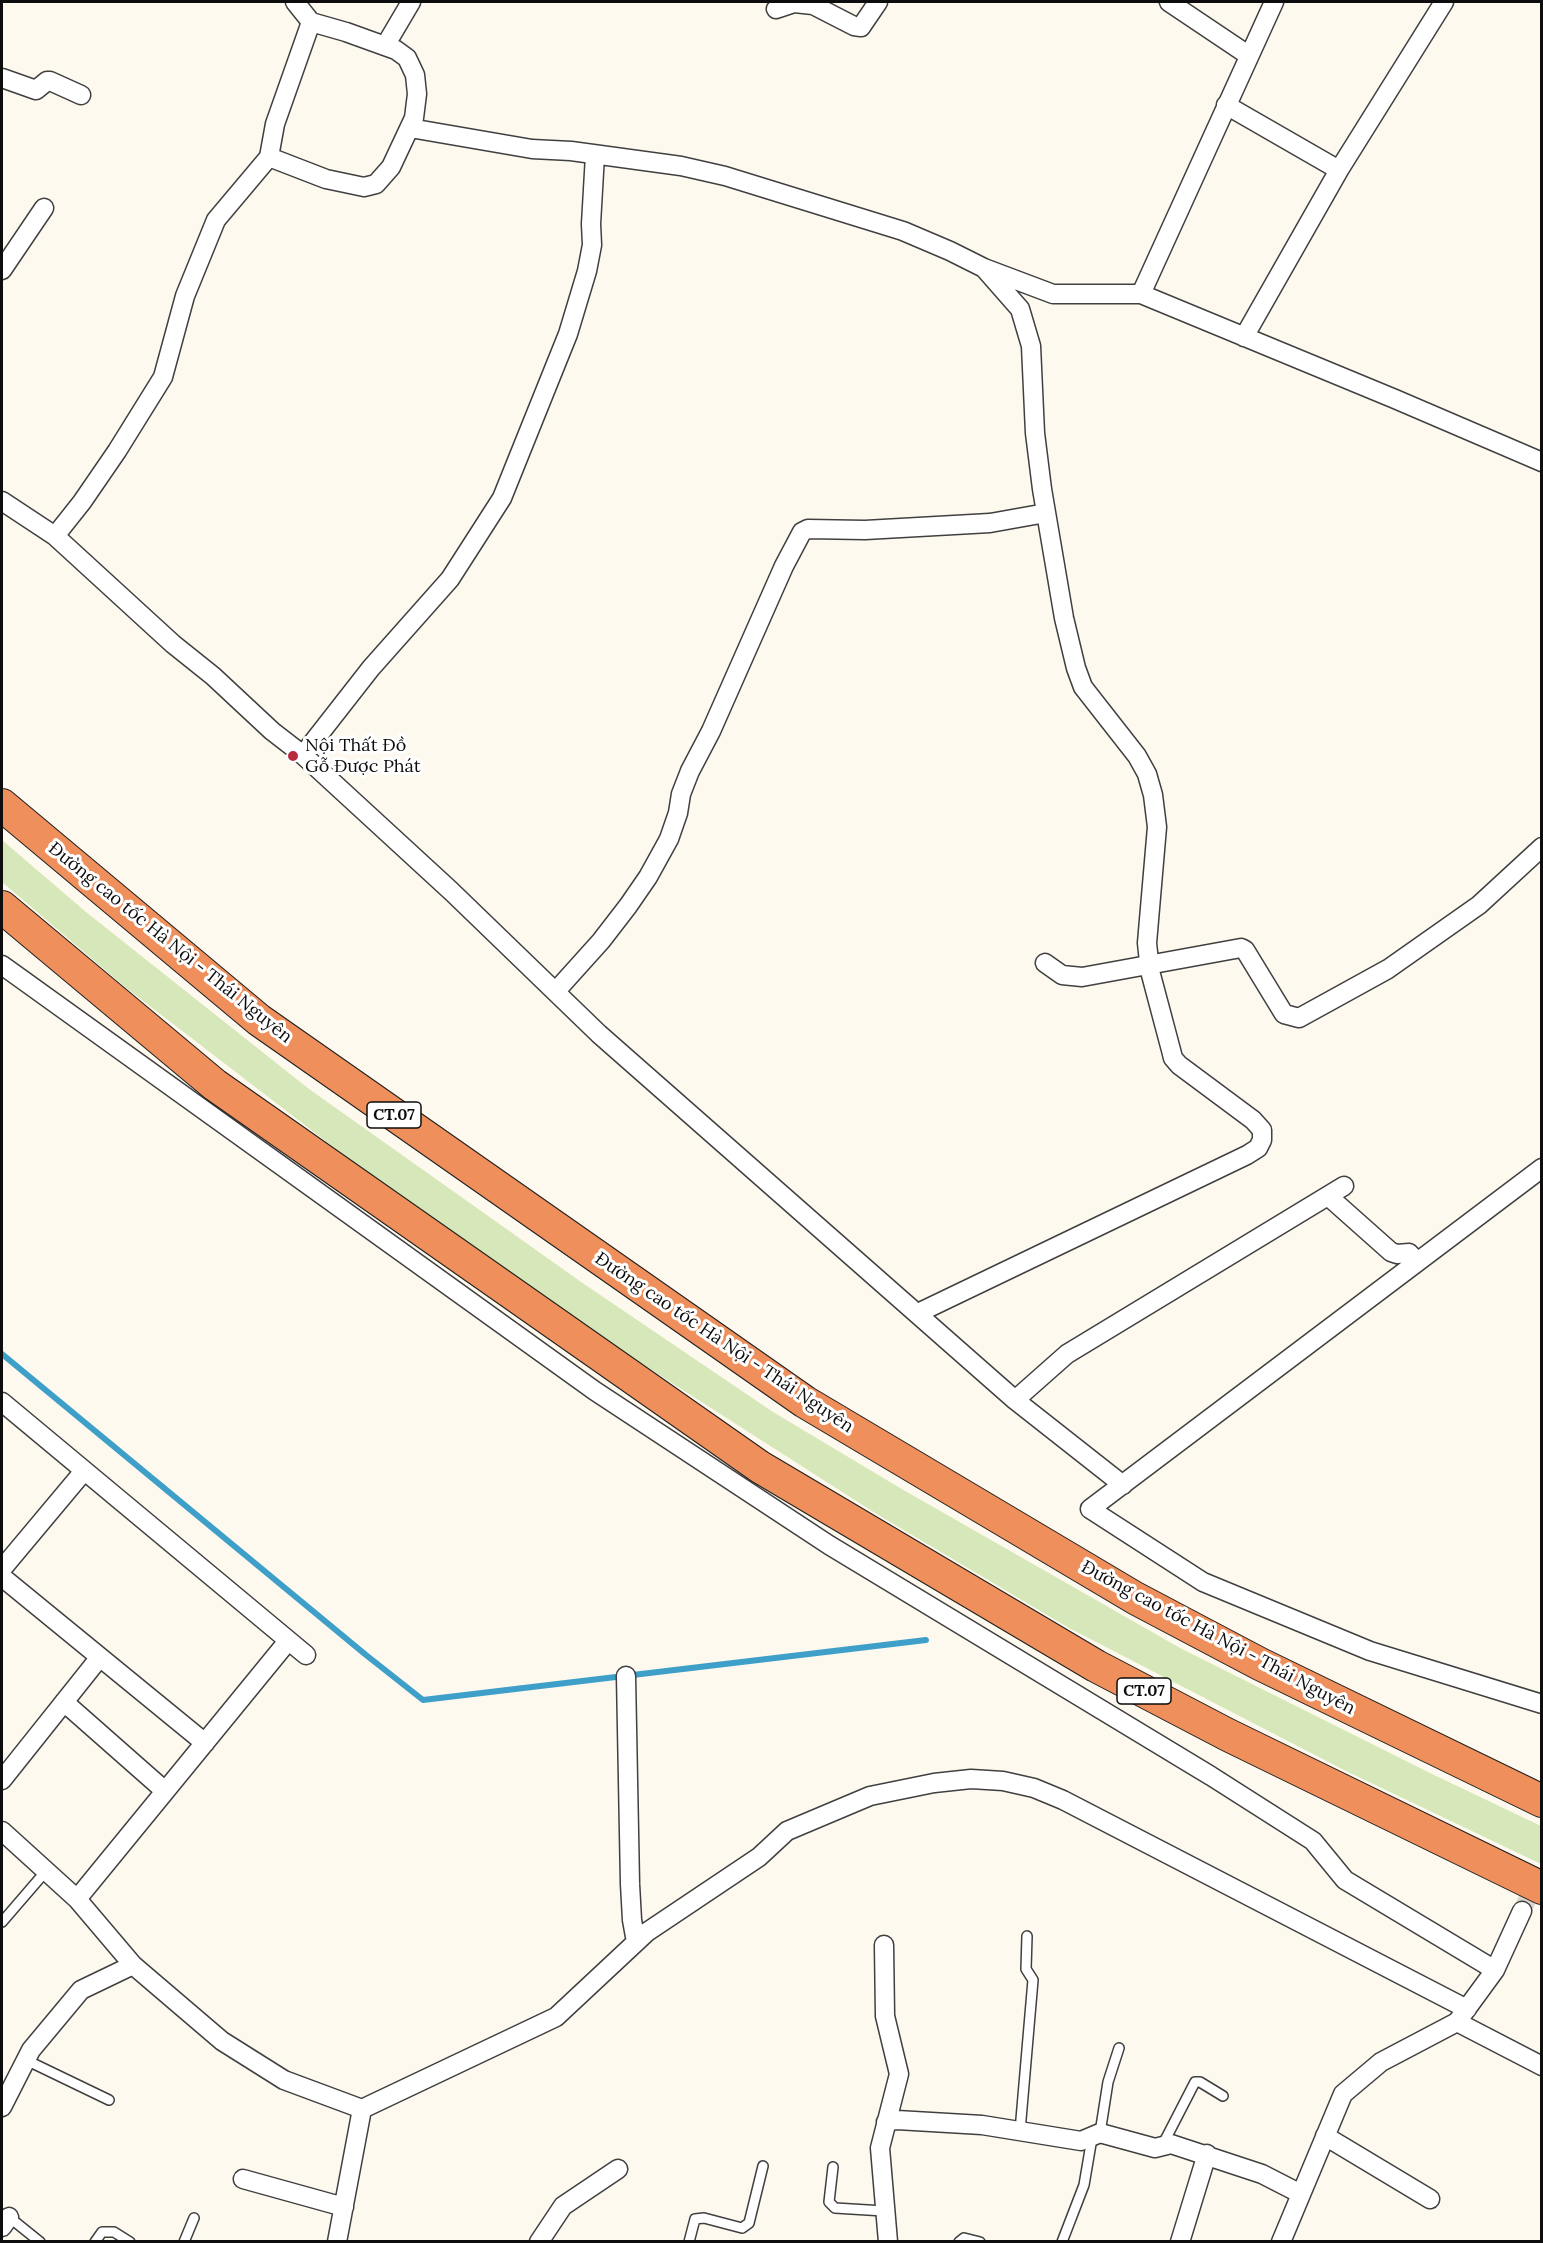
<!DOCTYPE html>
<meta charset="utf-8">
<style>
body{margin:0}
#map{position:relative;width:1543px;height:2243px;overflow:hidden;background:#fef9ee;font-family:Lora,serif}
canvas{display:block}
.frame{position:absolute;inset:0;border:3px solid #0d0d0d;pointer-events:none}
</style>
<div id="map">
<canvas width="1543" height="2243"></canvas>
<div class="frame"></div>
</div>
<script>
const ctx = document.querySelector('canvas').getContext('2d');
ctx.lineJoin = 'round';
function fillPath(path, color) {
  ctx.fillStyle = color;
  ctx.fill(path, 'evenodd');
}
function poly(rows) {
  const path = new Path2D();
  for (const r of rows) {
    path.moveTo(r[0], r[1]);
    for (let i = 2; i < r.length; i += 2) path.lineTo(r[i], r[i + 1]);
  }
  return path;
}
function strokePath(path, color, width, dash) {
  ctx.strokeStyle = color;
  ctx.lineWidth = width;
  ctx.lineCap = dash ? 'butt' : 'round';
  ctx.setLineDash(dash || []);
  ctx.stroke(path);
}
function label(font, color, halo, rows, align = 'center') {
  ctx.font = font + ' Lora,serif';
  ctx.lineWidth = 6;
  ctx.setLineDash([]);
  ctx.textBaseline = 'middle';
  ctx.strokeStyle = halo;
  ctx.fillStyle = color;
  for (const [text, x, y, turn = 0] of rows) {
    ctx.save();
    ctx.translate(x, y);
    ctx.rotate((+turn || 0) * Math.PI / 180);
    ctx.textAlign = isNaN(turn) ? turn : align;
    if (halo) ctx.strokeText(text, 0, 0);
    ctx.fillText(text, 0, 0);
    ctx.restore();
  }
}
const green = poly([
 [2,840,86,912,309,1089,584,1284,773,1412,900,1488,1180,1648,1432,1774,1541,1826,1541,1864,1346,1771,1069,1628,875,1513,575,1321,375,1179,125,987,2,882]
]);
const stream = poly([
 [2,1354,366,1655,423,1700,926,1640]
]);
const streetTunnel = poly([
 [1522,1911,1542,1867]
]);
const lane = poly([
 [2,1922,46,1871],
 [26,2060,109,2100],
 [1020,2131,1033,1980,1026,1969,1027,1936],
 [1100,2133,1108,2082,1119,2048],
 [1162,2146,1195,2082,1200,2082,1223,2096],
 [833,2167,829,2202,835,2208,884,2211],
 [9,2217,40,2242],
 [95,2242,102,2232,114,2232,130,2242],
 [184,2242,194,2218],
 [689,2242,695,2219,704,2218,742,2228,749,2223,763,2166],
 [959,2242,964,2238,980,2242],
 [1062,2242,1084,2185,1092,2138]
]);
const street = poly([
 [295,2,311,22,346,32,396,50,407,58,415,75,417,94,414,118,391,167,376,184,364,187,326,179,269,157,275,124,311,22],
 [1169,2,1248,55],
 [776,9,794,3,813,5,854,26,861,27,878,2],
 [385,46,411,2],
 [2,78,36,90,47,81,50,81,81,95],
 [1226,105,1339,170],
 [410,128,532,149,571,151,681,166,725,176,903,231,950,251,984,268,1053,294,1141,294,1395,399,1542,462],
 [2,270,44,208],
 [1141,294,1274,2],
 [1244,337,1339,170,1444,2],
 [2,501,55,536,82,502,117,451,163,377,185,296,216,220,269,157],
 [55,536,173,644,213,676,272,731,303,755,451,891,599,1034,1015,1400,1123,1485],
 [303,755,371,668,450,579,502,498,568,334,587,271,592,245,591,224,595,155],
 [1045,963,1062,975,1082,977,1241,948,1245,950,1284,1014,1299,1018,1388,969,1479,905,1542,847],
 [2,965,595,1391,829,1545,1211,1776,1313,1841,1345,1880,1495,1970],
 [556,991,601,941,628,906,648,877,669,839,678,813,681,794,690,771,711,731,784,566,802,532,808,529,865,530,990,523,1046,513],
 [1542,1168,1090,1509,1203,1582,1370,1651,1542,1704],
 [1328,1196,1391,1252,1397,1254,1409,1253,1417,1262],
 [918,1313,1247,1155,1258,1148,1262,1140,1262,1130,1253,1120,1179,1065,1173,1058,1171,1050,1150,971,1147,943,1157,827,1153,795,1147,774,1137,756,1083,687,1076,668,1064,618,1042,489,1035,433,1031,346,1020,309,984,268],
 [1015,1400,1067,1354,1344,1186],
 [2,1402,306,1655],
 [2,1569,84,1471],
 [2,1577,205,1743],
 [626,1676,630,1884,632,1920,636,1942],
 [64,1702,165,1791],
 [2,1780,100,1657],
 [2,1831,77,1899,133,1965,222,2041,284,2080,362,2109,556,2017,647,1932,759,1857,787,1831,870,1796,934,1783,971,1779,1003,1781,1034,1788,1063,1800,1467,2009],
 [77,1899,288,1641],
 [884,1945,885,2016,899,2074,880,2148,888,2242],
 [1457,2022,1542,2066],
 [2,2107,31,2050,81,1990,133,1965],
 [886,2122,897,2120,982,2125,1081,2141,1100,2133,1155,2148,1171,2144,1262,2174,1301,2194],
 [1325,2136,1430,2199],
 [243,2179,344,2207],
 [2,2227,9,2217],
 [337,2242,362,2109],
 [539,2242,563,2206,618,2169],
 [1180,2242,1207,2154],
 [1281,2242,1343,2094,1381,2062,1457,2022,1495,1970,1522,1911]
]);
const highway = poly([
 [2,805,259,1020,805,1402,1135,1598,1260,1664,1542,1801],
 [2,907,215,1085,760,1467,1096,1666,1228,1735,1542,1888]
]);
const markers = [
 [293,756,6,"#b82a3f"]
];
const shields = [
 [394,1115,54],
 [1144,1691,54]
];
const shieldNames = [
 ["CT.07",394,1115],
 ["CT.07",1144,1691]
];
const poiNames = [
 ["Nội Thất Đồ",305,746],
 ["Gỗ Được Phát",305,767]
];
const streetNames = [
 ["Đường cao tốc Hà Nội - Thái Nguyên",170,943,39],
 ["Đường cao tốc Hà Nội - Thái Nguyên",724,1343,34],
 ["Đường cao tốc Hà Nội - Thái Nguyên",1218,1638,28]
];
fillPath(green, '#d6e7b9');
strokePath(stream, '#3e9fc8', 6);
strokePath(streetTunnel, '#dad6cc', 18, [18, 9]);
strokePath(lane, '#404040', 12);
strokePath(street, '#404040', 21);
strokePath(highway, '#1e1e1e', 34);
strokePath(lane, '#fff', 9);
strokePath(street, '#fff', 18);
strokePath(highway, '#ef8f5b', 32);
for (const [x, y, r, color] of markers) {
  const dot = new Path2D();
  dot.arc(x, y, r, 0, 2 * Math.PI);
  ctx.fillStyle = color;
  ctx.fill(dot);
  strokePath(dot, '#fff', 2);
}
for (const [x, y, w] of shields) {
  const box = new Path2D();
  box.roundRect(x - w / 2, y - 13, w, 26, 4.5);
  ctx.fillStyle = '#fff';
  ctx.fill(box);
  strokePath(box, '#0d0d0d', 1.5);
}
label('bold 16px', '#0d0d0d', null, shieldNames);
label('18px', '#0d0d0d', '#fff', poiNames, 'left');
label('18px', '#0d0d0d', '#fff', streetNames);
</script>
